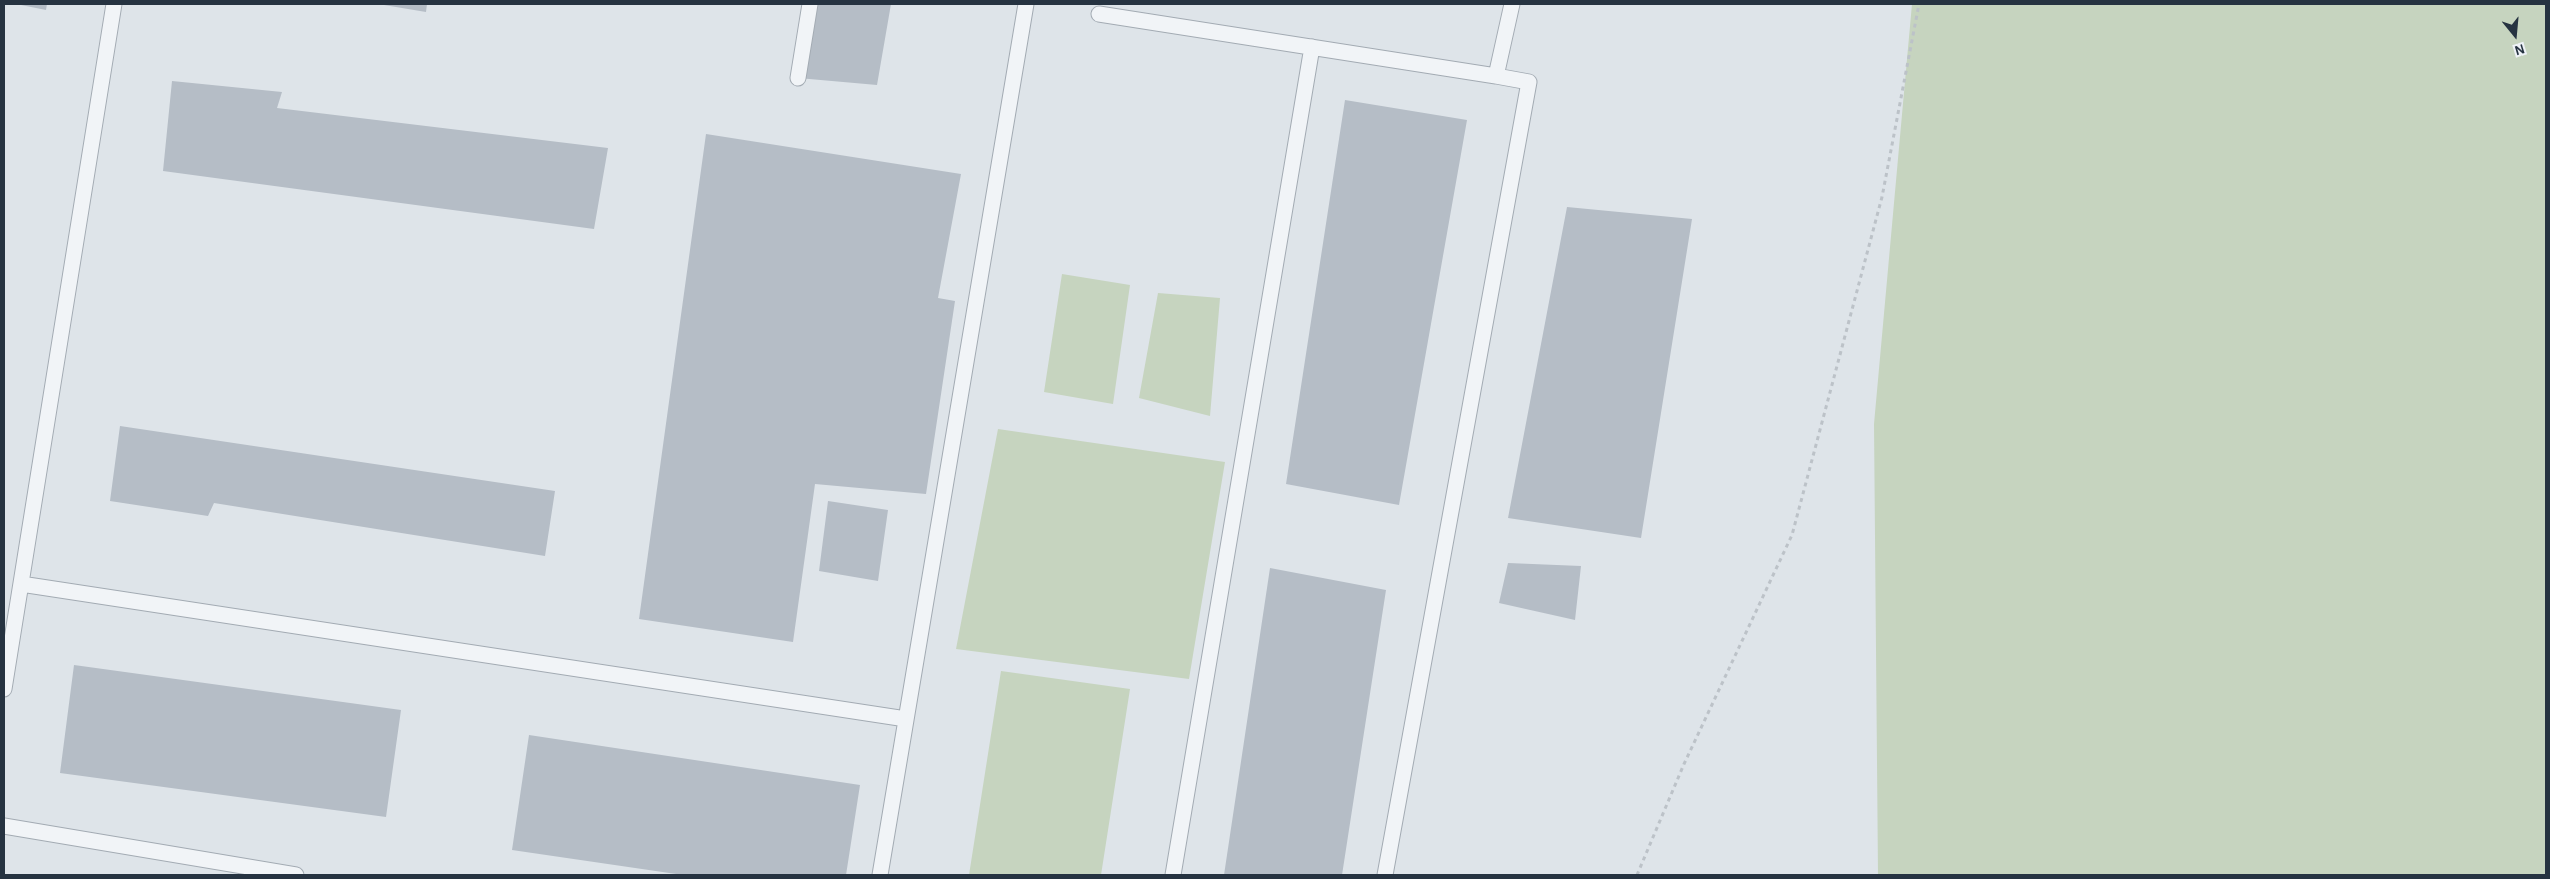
<!DOCTYPE html>
<style>
body{margin:0}
#map{position:relative;width:2550px;height:879px;overflow:hidden;background:#dee4e9;font-family:"Alegreya Sans",sans-serif}
canvas{display:block}
.frame{position:absolute;inset:0;border:5px solid #263341;pointer-events:none}
.north{position:absolute;left:2490px;top:10px;width:50px;height:50px;-webkit-text-stroke:4px #eef2f7;paint-order:stroke;rotate:163deg;font-size:14px;font-weight:700;line-height:20px;text-align:center;color:#263341}
.north::after{content:'';display:block;margin:auto;width:18px;height:22px;background:#263341;clip-path:polygon(50% 0,100% 100%,50% 72%,0 100%)}
</style>
<div id="map">
<canvas width="2550" height="879"></canvas>
<div class="frame"></div>
<div class="north">N</div>
</div>
<script>
const ctx = document.querySelector('canvas').getContext('2d');
ctx.lineJoin = 'round';
function fillPath(path, color) {
  ctx.fillStyle = color;
  ctx.fill(path, 'evenodd');
}
function poly(rows) {
  const path = new Path2D();
  for (const r of rows) {
    path.moveTo(r[0], r[1]);
    for (let i = 2; i < r.length; i += 2) path.lineTo(r[i], r[i + 1]);
  }
  return path;
}
function strokePath(path, color, width, dash) {
  ctx.strokeStyle = color;
  ctx.lineWidth = width;
  ctx.lineCap = dash ? 'butt' : 'round';
  ctx.setLineDash(dash || []);
  ctx.stroke(path);
}
const green = poly([
 [1912,4,2546,4,2546,875,1878,875,1874,424],
 [1062,274,1130,285,1113,404,1044,392],
 [1158,293,1220,298,1210,416,1139,398],
 [998,429,1225,462,1189,679,956,649],
 [1001,671,1130,689,1101,875,969,875]
]);
const building = poly([
 [16,4,47,4,46,10],
 [378,4,427,4,426,12],
 [810,4,891,4,877,85,798,78],
 [172,81,282,92,277,108,608,148,594,229,163,171],
 [1345,100,1467,120,1399,505,1286,484],
 [706,134,961,174,938,298,955,301,926,494,815,484,793,642,639,619],
 [1567,207,1692,219,1641,538,1508,518],
 [120,426,555,491,545,556,214,503,208,516,110,501],
 [828,501,888,510,878,581,819,571],
 [1508,563,1581,566,1575,620,1499,603],
 [1270,568,1386,590,1342,875,1224,875],
 [74,665,401,710,386,817,60,773],
 [529,735,860,785,846,875,683,875,512,850]
]);
const path = poly([
 [1637,875,1684,764,1792,535,1882,197,1919,4]
]);
const service = poly([
 [1099,14,1496,76,1512,4],
 [798,78,810,4],
 [21,584,906,719],
 [4,689,114,4],
 [4,826,296,875],
 [880,875,1026,4],
 [1173,875,1312,47],
 [1385,875,1529,82,1496,76]
]);
fillPath(green, '#c6d4bf');
fillPath(building, '#b5bdc6');
strokePath(service, '#a3abb3', 17);
strokePath(path, '#bcc2c8', 3, [4, 4]);
strokePath(service, '#f1f4f7', 15);
</script>
